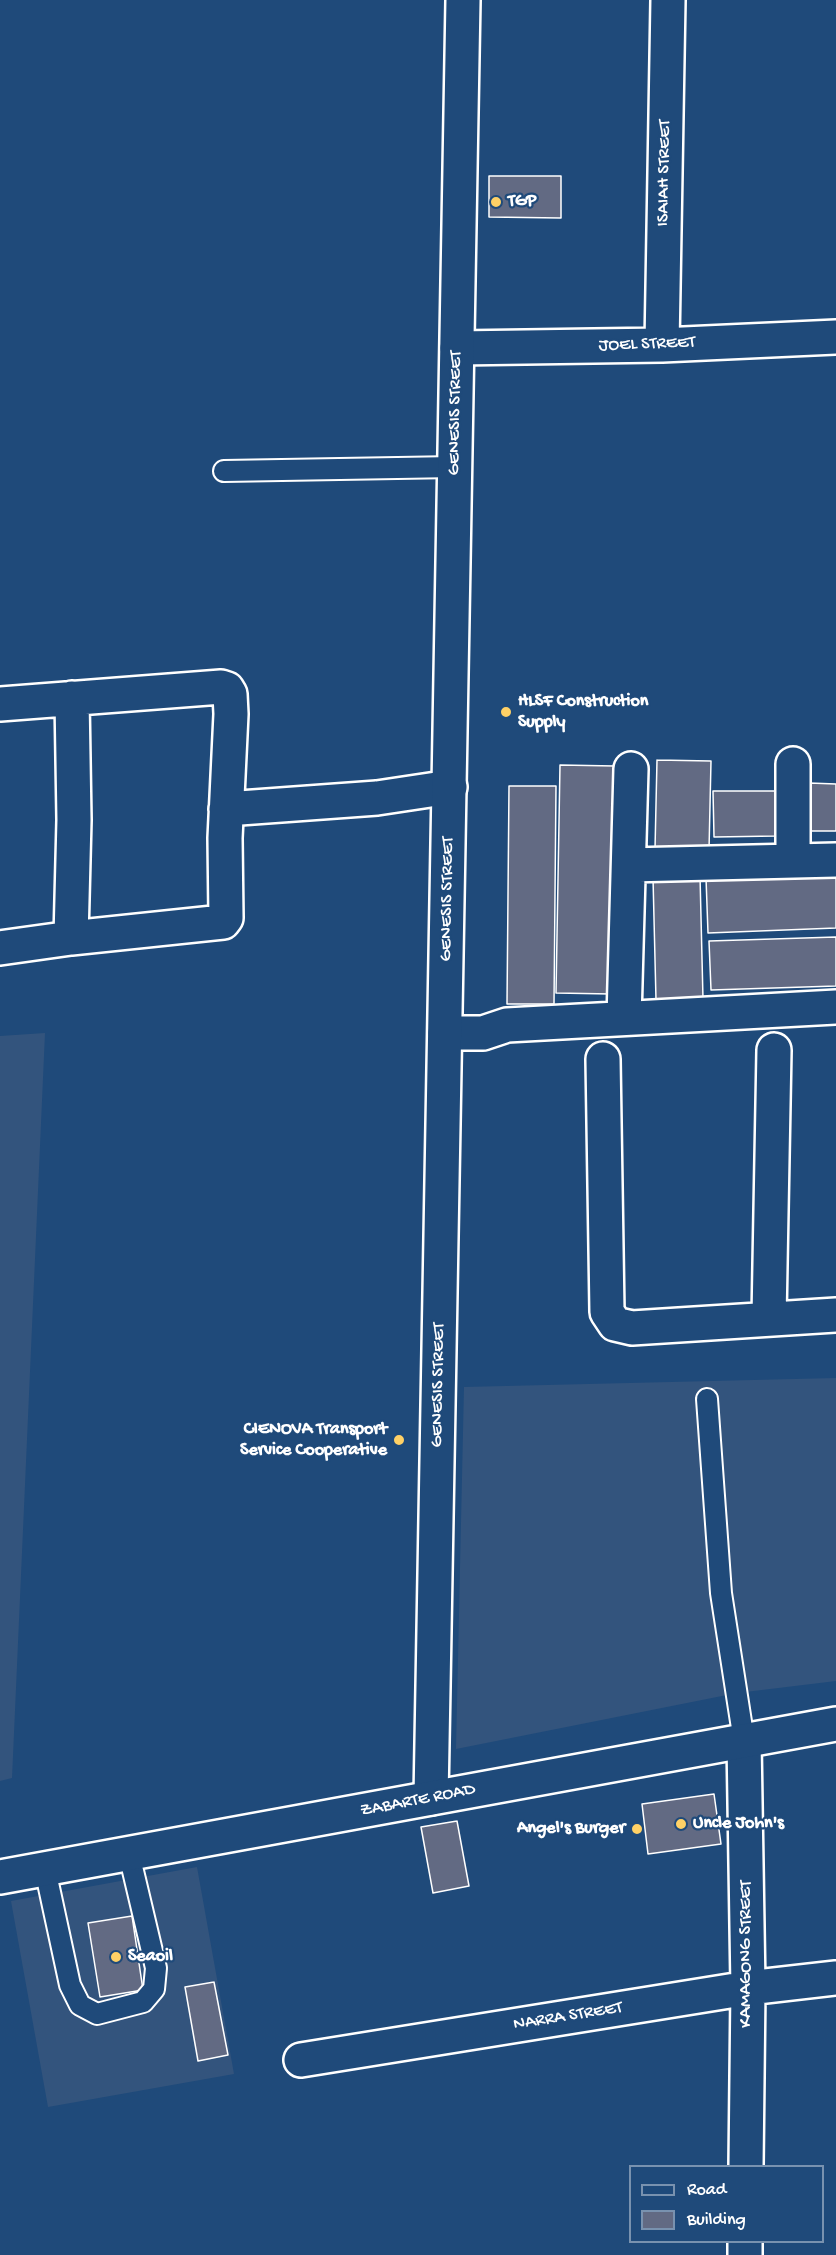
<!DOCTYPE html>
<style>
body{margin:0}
#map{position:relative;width:836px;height:2255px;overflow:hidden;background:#1f4a7a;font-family:"Gochi Hand",sans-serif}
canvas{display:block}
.legend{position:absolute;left:629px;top:2165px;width:195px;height:78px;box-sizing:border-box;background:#1f4a7a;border:2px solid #7992af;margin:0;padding:8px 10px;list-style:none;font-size:18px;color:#fff}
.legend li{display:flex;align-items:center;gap:12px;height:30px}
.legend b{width:30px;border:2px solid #7992af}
</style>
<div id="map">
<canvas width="836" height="2255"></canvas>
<ul class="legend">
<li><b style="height:8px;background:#1f4a7a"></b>Road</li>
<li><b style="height:16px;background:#626a83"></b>Building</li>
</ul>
</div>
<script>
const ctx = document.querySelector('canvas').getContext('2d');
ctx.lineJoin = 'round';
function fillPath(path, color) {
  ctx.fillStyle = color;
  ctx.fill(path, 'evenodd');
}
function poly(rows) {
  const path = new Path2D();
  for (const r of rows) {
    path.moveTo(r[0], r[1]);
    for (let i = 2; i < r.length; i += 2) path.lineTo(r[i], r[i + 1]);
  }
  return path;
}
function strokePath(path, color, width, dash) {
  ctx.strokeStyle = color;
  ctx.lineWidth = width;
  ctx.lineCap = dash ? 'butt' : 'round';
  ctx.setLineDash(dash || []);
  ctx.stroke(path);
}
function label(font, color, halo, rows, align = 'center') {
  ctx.font = font + ' "Gochi Hand",sans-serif';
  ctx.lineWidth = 4.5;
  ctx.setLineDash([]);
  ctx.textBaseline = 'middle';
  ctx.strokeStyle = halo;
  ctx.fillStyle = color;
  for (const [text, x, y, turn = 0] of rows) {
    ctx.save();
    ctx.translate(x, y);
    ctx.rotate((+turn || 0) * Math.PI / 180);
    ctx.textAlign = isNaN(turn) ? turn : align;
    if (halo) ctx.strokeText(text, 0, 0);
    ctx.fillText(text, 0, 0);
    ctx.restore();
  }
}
const built = poly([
 [45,1033,12,1778,0,1781,0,1036],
 [836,1378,836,1681,737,1693,456,1749,464,1387],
 [197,1867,234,2074,48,2107,11,1901]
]);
const building = poly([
 [489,176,561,176,561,218,489,217,489,176],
 [657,760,711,761,709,850,655,849,657,760],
 [560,765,615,766,611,994,556,993,560,765],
 [809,783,836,784,836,831,809,831,809,783],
 [509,786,556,786,554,1004,507,1004,509,786],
 [713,791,775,791,776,836,714,837,713,791],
 [836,873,836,928,708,933,706,878,836,873],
 [700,876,703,999,656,1000,653,878,700,876],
 [836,937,836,986,711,990,709,941,836,937],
 [714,1794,721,1844,648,1854,642,1804,714,1794],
 [457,1821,469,1886,433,1893,421,1827,457,1821],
 [132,1916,143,1990,100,1997,88,1923,132,1916],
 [214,1982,228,2055,198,2061,185,1987,214,1982]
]);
const service = poly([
 [224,471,455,467],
 [707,1399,721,1593,744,1741],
 [45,1869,70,1985,80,2005,97,2014,143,2002,154,1989,156,1968,129,1854]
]);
const minor = poly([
 [662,345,668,0],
 [457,348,662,345,836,337],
 [0,704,221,687,227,689,230,694,231,714,225,838,226,918,223,922,71,938,0,948],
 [793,764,793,861],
 [226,809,377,798,450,787],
 [629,865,836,860],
 [71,938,74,820,72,698],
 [624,1018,631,769],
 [445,1033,483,1033,507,1025,836,1007],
 [603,1059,607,1312,615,1324,632,1328,836,1315],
 [769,1318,774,1050],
 [744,1741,748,1988,746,2166],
 [301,2060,748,1988,836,1978],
 [745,2255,745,2242]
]);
const tertiary = poly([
 [431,1798,463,0]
]);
const secondary = poly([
 [0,1877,836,1724]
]);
const markers = [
 [496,202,6,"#ffd166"],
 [506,712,6,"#ffd166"],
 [399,1440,6,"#ffd166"],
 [681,1824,6,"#ffd166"],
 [637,1829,6,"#ffd166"],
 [116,1957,6,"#ffd166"]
];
const streetNames = [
 ["ISAIAH STREET",665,173,-89],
 ["JOEL STREET",647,345,-2],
 ["GENESIS STREET",456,413,-89],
 ["GENESIS STREET",448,899,-89],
 ["GENESIS STREET",439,1385,-89],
 ["ZABARTE ROAD",418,1801,-11],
 ["KAMAGONG STREET",747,1954,-90],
 ["NARRA STREET",568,2017,-9]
];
const poiNames = [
 ["TGP",508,202],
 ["HLSF Construction",518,702],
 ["Supply",518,723],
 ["CIENOVA Transport",387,1430,"right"],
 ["Service Cooperative",387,1451,"right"],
 ["Uncle John's",693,1824],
 ["Angel's Burger",625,1829,"right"],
 ["Seaoil",128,1957]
];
fillPath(built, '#33547d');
fillPath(building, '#626a83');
strokePath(building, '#fff', 1.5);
strokePath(service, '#fff', 24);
strokePath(minor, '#fff', 38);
strokePath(tertiary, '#fff', 38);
strokePath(secondary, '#fff', 38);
strokePath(service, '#1f4a7a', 20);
strokePath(minor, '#1f4a7a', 33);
strokePath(tertiary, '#1f4a7a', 33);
strokePath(secondary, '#1f4a7a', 33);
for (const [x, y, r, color] of markers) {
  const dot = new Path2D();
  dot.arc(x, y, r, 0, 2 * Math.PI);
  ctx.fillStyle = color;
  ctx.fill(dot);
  strokePath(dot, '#1f4a7a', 2);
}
label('18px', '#fff', '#1f4a7a', streetNames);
label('bold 18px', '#fff', '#1f4a7a', poiNames, 'left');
</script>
